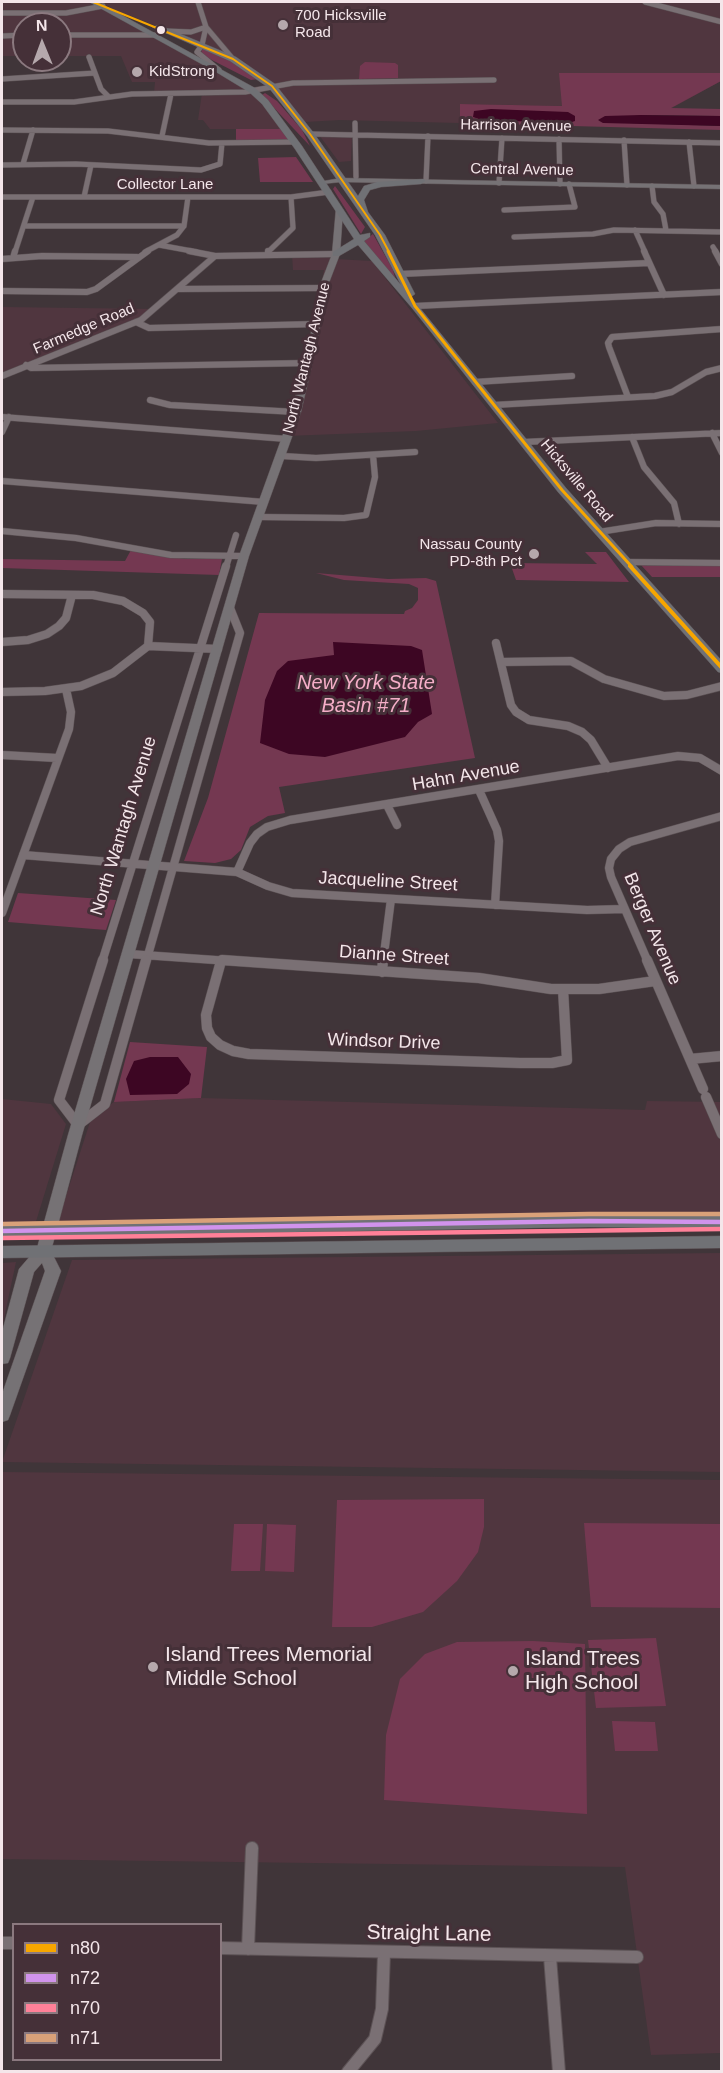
<!DOCTYPE html>
<style>
body{margin:0}
#map{position:relative;width:723px;height:2073px;overflow:hidden;background:#403539;font-family:Helvetica,sans-serif}
canvas{display:block}
.frame{position:absolute;inset:0;border:3px solid #f4e6ea;pointer-events:none}
.legend{position:absolute;left:12px;top:1923px;width:210px;height:138px;box-sizing:border-box;background:#453038;border:2px solid #8b797f;margin:0;padding:8px 10px;list-style:none;font-size:18px;color:#f4e6ea}
.legend li{display:flex;align-items:center;gap:12px;height:30px}
.legend b{width:30px;border:2px solid #8b797f}
.north{position:absolute;left:12px;top:12px;width:60px;height:60px;box-sizing:border-box;background:#453038;border:2px solid #8b797f;border-radius:50%;rotate:359deg;font-size:16px;font-weight:700;line-height:24px;text-align:center;color:#f4e6ea}
.north::after{content:'';display:block;margin:auto;width:21px;height:27px;background:#b5a8ac;clip-path:polygon(50% 0,100% 100%,50% 72%,0 100%)}
</style>
<div id="map">
<canvas width="723" height="2073"></canvas>
<div class="frame"></div>
<ul class="legend">
<li><b style="height:8px;background:#f7a600"></b>n80</li>
<li><b style="height:8px;background:#d193ec"></b>n72</li>
<li><b style="height:8px;background:#ff8098"></b>n70</li>
<li><b style="height:8px;background:#d9a179"></b>n71</li>
</ul>
<div class="north">N</div>
</div>
<script>
const ctx = document.querySelector('canvas').getContext('2d');
ctx.lineJoin = 'round';
function fillPath(path, color) {
  ctx.fillStyle = color;
  ctx.fill(path, 'evenodd');
}
function poly(rows) {
  const path = new Path2D();
  for (const r of rows) {
    path.moveTo(r[0], r[1]);
    for (let i = 2; i < r.length; i += 2) path.lineTo(r[i], r[i + 1]);
  }
  return path;
}
function strokePath(path, color, width, dash) {
  ctx.strokeStyle = color;
  ctx.lineWidth = width;
  ctx.lineCap = dash ? 'butt' : 'round';
  ctx.setLineDash(dash || []);
  ctx.stroke(path);
}
function label(font, color, halo, rows, align = 'center') {
  ctx.font = font + ' Helvetica,sans-serif';
  ctx.lineWidth = 6;
  ctx.setLineDash([]);
  ctx.textBaseline = 'middle';
  ctx.strokeStyle = halo;
  ctx.fillStyle = color;
  for (const [text, x, y, turn = 0] of rows) {
    ctx.save();
    ctx.translate(x, y);
    ctx.rotate((+turn || 0) * Math.PI / 180);
    ctx.textAlign = isNaN(turn) ? turn : align;
    if (halo) ctx.strokeText(text, 0, 0);
    ctx.fillText(text, 0, 0);
    ctx.restore();
  }
}
const built = poly([
 [2,2,88,2,190,55,249,90,285,129,210,129,203,120,198,120,202,93,154,93,155,82,132,82,121,56,60,56,60,24,24,24,24,56,2,56],
 [99,2,721,2,721,81,672,108,460,104,460,123,340,120,305,122,246,64,201,43,117,11],
 [319,135,352,136,351,161,339,162],
 [292,254,335,254,335,259,372,261,498,423,416,431,286,436,313,335,324,270,293,270],
 [2,307,154,309,140,319,2,375],
 [201,1098,645,1110,647,1101,721,1102,721,1215,56,1227,91,1119,114,1102],
 [2,1099,51,1104,66,1124,34,1228,2,1228],
 [721,1253,721,1472,2,1462,72,1260],
 [16,1262,3,1323,2,1324,2,1263],
 [2,1472,721,1480,721,2053,651,2055,625,1867,2,1859]
]);
const green = poly([
 [202,49,222,56,259,79,251,80,206,57,201,53],
 [365,62,395,63,398,65,398,78,359,79,360,66],
 [559,73,721,73,721,81,671,108,721,109,721,116,641,115,599,122,721,126,721,130,460,123,460,104,562,106],
 [265,93,277,101,302,130,310,146,262,95],
 [236,129,285,129,293,141,236,142],
 [296,157,313,182,260,182,258,158],
 [335,186,365,227,361,234,333,189],
 [373,234,393,270,396,281,364,241],
 [131,550,185,559,222,559,219,575,2,568,2,559,125,561],
 [585,552,606,552,629,582,516,580,510,563,597,564],
 [641,565,721,566,721,577,652,577],
 [316,573,388,579,426,578,436,581,475,758,279,787,285,813,268,816,250,827,241,850,231,859,215,863,184,861,208,798,259,613,404,614,405,611,412,608,418,600,418,588,409,584,344,580],
 [18,893,116,900,106,930,8,922],
 [130,1042,207,1047,201,1098,114,1102],
 [484,1499,484,1527,478,1552,457,1581,423,1612,372,1627,332,1627,337,1500],
 [584,1523,721,1524,721,1608,591,1607],
 [234,1524,263,1524,260,1571,231,1571],
 [267,1524,296,1525,294,1572,265,1571],
 [656,1638,666,1706,596,1708,588,1640],
 [533,1641,585,1644,587,1814,384,1800,386,1735,400,1679,425,1654,457,1642],
 [612,1721,655,1722,658,1751,615,1751]
]);
const water = poly([
 [491,109,568,112,575,116,575,121,569,123,482,120,473,117,474,111],
 [641,115,721,116,721,126,603,123,598,120,605,116],
 [333,642,411,646,422,650,432,714,418,722,405,737,325,757,289,754,260,743,265,700,277,671,288,661,334,655],
 [150,1057,178,1057,191,1074,189,1084,177,1094,130,1095,126,1079,134,1061]
]);
const streetFar4 = poly([
 [198,2,206,27,233,59],
 [645,2,722,22],
 [2,13,66,13,103,6],
 [206,27,202,45,197,52,219,70],
 [166,31,191,32,206,27],
 [60,35,154,35],
 [2,36,24,35],
 [89,57,101,89,109,97],
 [2,79,95,73],
 [2,102,74,102,132,94,245,92,293,83,494,80],
 [355,123,356,177],
 [2,130,108,131,209,143,295,142],
 [310,134,722,143],
 [162,136,171,94],
 [559,139,560,184],
 [624,140,627,185],
 [689,142,694,186],
 [23,164,33,130],
 [2,165,76,164,201,170,220,164,222,143],
 [426,181,428,136],
 [499,183,502,138],
 [652,186,654,202,663,214,666,230],
 [2,197,291,197,329,192],
 [84,197,91,165],
 [504,210,575,207,569,184],
 [24,226,184,226],
 [635,230,645,252],
 [514,237,593,234,614,230,722,232],
 [159,245,197,252],
 [713,247,716,252],
 [15,252,33,197],
 [145,252,177,235,184,226,188,197],
 [268,252,293,228,291,197]
]);
const streetFar3 = poly([
 [189,251,215,256],
 [268,251,268,255],
 [644,251,664,295],
 [715,251,722,264],
 [13,258,15,251],
 [2,259,42,256,137,257],
 [400,274,649,263],
 [179,289,323,288],
 [2,291,87,292,96,289,148,251],
 [415,306,722,292],
 [136,322,149,328,317,324],
 [26,365,31,368,308,363],
 [2,376,141,320,215,256,336,254],
 [475,382,572,376],
 [628,397,609,347,608,343,612,337,722,329],
 [150,400,170,405,296,412],
 [494,405,655,396,672,392,706,372,722,368],
 [2,417,287,439],
 [2,432,9,417],
 [712,433,722,453],
 [632,437,644,467,674,503,679,524],
 [524,442,722,433],
 [282,456,316,458,415,452],
 [2,481,264,502],
 [259,517,344,518,366,515,375,477,373,455],
 [2,531,76,538,171,555,244,556],
 [599,532,656,523,722,524],
 [625,562,722,563],
 [226,567,236,535]
]);
const streetFar2 = poly([
 [2,594,93,595,123,601,143,613,150,622,148,646],
 [2,642,28,640,47,634,59,626,66,618,72,595],
 [496,643,511,705,516,712,529,720,568,726,582,732,591,740,608,768],
 [148,646,218,649],
 [501,662,571,661,604,679,664,696,687,695,722,686],
 [2,692,45,691,81,686,113,673,148,646],
 [2,755,57,758],
 [479,790,497,830,499,841,495,905],
 [387,805,397,825],
 [23,855,237,872,268,886,292,893,587,910,624,909],
 [237,872,250,843,257,834,267,827,290,820,678,756,700,758,722,771],
 [2,913,69,729,71,712,66,689],
 [129,954,244,962],
 [102,962,226,566],
 [146,962,240,633,230,608],
 [383,962,391,899],
 [648,962,611,877,609,868,611,859,619,849,630,842,722,816]
]);
const streetFar1 = poly([
 [103,960,59,1100,78,1125,105,1104,146,960],
 [222,960,479,978,551,989,599,989,655,981],
 [647,960,703,1089],
 [221,961,206,1015,207,1028,211,1037,220,1045,233,1051,249,1054,520,1063,552,1063,567,1060,563,989],
 [382,972,383,960],
 [690,1059,722,1056],
 [706,1097,722,1134]
]);
const street = poly([
 [2,1943,14,1943],
 [220,1948,637,1957],
 [248,1949,252,1848],
 [550,1957,559,2072],
 [348,2072,375,2039,382,2009,384,1953]
]);
const secondary = poly([
 [341,178,722,185,722,189,341,182,322,184,318,182,341,178],
 [336,208,343,210,340,254,327,288,317,343,301,412,249,556,82,1135,51,1251,61,1271,10,1415,8,1420,2,1422,2,1394,45,1271,42,1263,34,1272,10,1358,8,1363,2,1364,2,1332,19,1269,37,1248,68,1135,239,556,291,412,309,343,319,288,332,254,336,208]
]);
const primary = poly([
 [89,2,98,2,255,88,268,100,302,146,360,235,370,233,370,237,364,241,401,285,375,235,307,136,269,88,230,61,152,27,159,25,236,57,275,84,313,132,358,196,364,186,377,182,424,179,425,181,421,184,381,187,370,190,364,200,368,212,385,235,415,294,411,297,566,488,722,661,722,673,718,672,558,492,412,308,358,245,339,256,333,256,333,252,354,239,295,149,262,104,249,92,216,72,89,2],
 [589,1215,722,1216,722,1228,589,1227,2,1237,2,1225,589,1215],
 [722,1236,722,1248,2,1258,2,1246,722,1236]
]);
const bus1Far2 = poly([
 [93,2,233,59,272,86,310,134,380,235,389,252]
]);
const bus1Far1 = poly([
 [388,251,415,306,562,490,632,567]
]);
const bus1 = poly([
 [630,566,722,668]
]);
const bus2 = poly([
 [2,1231,589,1221,722,1222]
]);
const bus3 = poly([
 [2,1238,722,1229]
]);
const bus4 = poly([
 [2,1224,589,1214,722,1214]
]);
const markers = [
 [283,25,6,"#b5a8ac"],
 [161,30,5,"#f4e6ea"],
 [137,72,6,"#b5a8ac"],
 [534,554,6,"#b5a8ac"],
 [153,1667,6,"#b5a8ac"],
 [513,1671,6,"#b5a8ac"]
];
const farPoinames = [
 ["700 Hicksville",295,16],
 ["Road",295,33],
 ["KidStrong",149,72],
 ["Nassau County",522,545,"right"],
 ["PD-8th Pct",522,562,"right"]
];
const farStreetnames = [
 ["Harrison Avenue",516,126,1],
 ["Central Avenue",522,170,1],
 ["Collector Lane",165,185],
 ["Farmedge Road",84,329,-23],
 ["North Wantagh Avenue",307,358,-76],
 ["Hicksville Road",576,481,50]
];
const streetNames = [
 ["Hahn Avenue",466,776,-10],
 ["North Wantagh Avenue",124,826,-73],
 ["Jacqueline Street",388,882,3],
 ["Berger Avenue",652,929,67],
 ["Dianne Street",394,956,4],
 ["Windsor Drive",384,1042,2]
];
const waterNames = [
 ["New York State",366,683],
 ["Basin #71",366,706]
];
const nearPoinames = [
 ["Island Trees Memorial",165,1655],
 ["Middle School",165,1679],
 ["Island Trees",525,1659],
 ["High School",525,1683]
];
const nearStreetnames = [
 ["Straight Lane",429,1934,1]
];
fillPath(built, '#50363f');
fillPath(green, '#743851');
fillPath(water, '#3d0623');
strokePath(streetFar4, '#5c5255', 6);
strokePath(streetFar3, '#5c5255', 7);
strokePath(streetFar2, '#5c5255', 9);
strokePath(streetFar1, '#5c5255', 11);
strokePath(street, '#5c5255', 14);
strokePath(secondary, '#5c5255', 1);
strokePath(primary, '#5c5255', 1);
strokePath(streetFar4, '#7a7074', 5);
strokePath(streetFar3, '#7a7074', 6);
strokePath(streetFar2, '#7a7074', 8);
strokePath(streetFar1, '#7a7074', 10);
strokePath(street, '#7a7074', 12);
fillPath(secondary, '#767275');
fillPath(primary, '#707175');
strokePath(bus1Far2, '#f7a600', 2);
strokePath(bus1Far1, '#f7a600', 3);
strokePath(bus1, '#f7a600', 4);
strokePath(bus2, '#d193ec', 4.5);
strokePath(bus3, '#ff8098', 4.5);
strokePath(bus4, '#d9a179', 4.5);
for (const [x, y, r, color] of markers) {
  const dot = new Path2D();
  dot.arc(x, y, r, 0, 2 * Math.PI);
  ctx.fillStyle = color;
  ctx.fill(dot);
  strokePath(dot, '#453038', 2);
}
label('15px', '#f4e6ea', '#453038', farPoinames, 'left');
label('15px', '#f4e6ea', '#453038', farStreetnames);
label('18px', '#f4e6ea', '#453038', streetNames);
label('italic 20px', '#f5aec8', '#453038', waterNames);
label('21px', '#f4e6ea', '#453038', nearPoinames, 'left');
label('21px', '#f4e6ea', '#453038', nearStreetnames);
</script>
